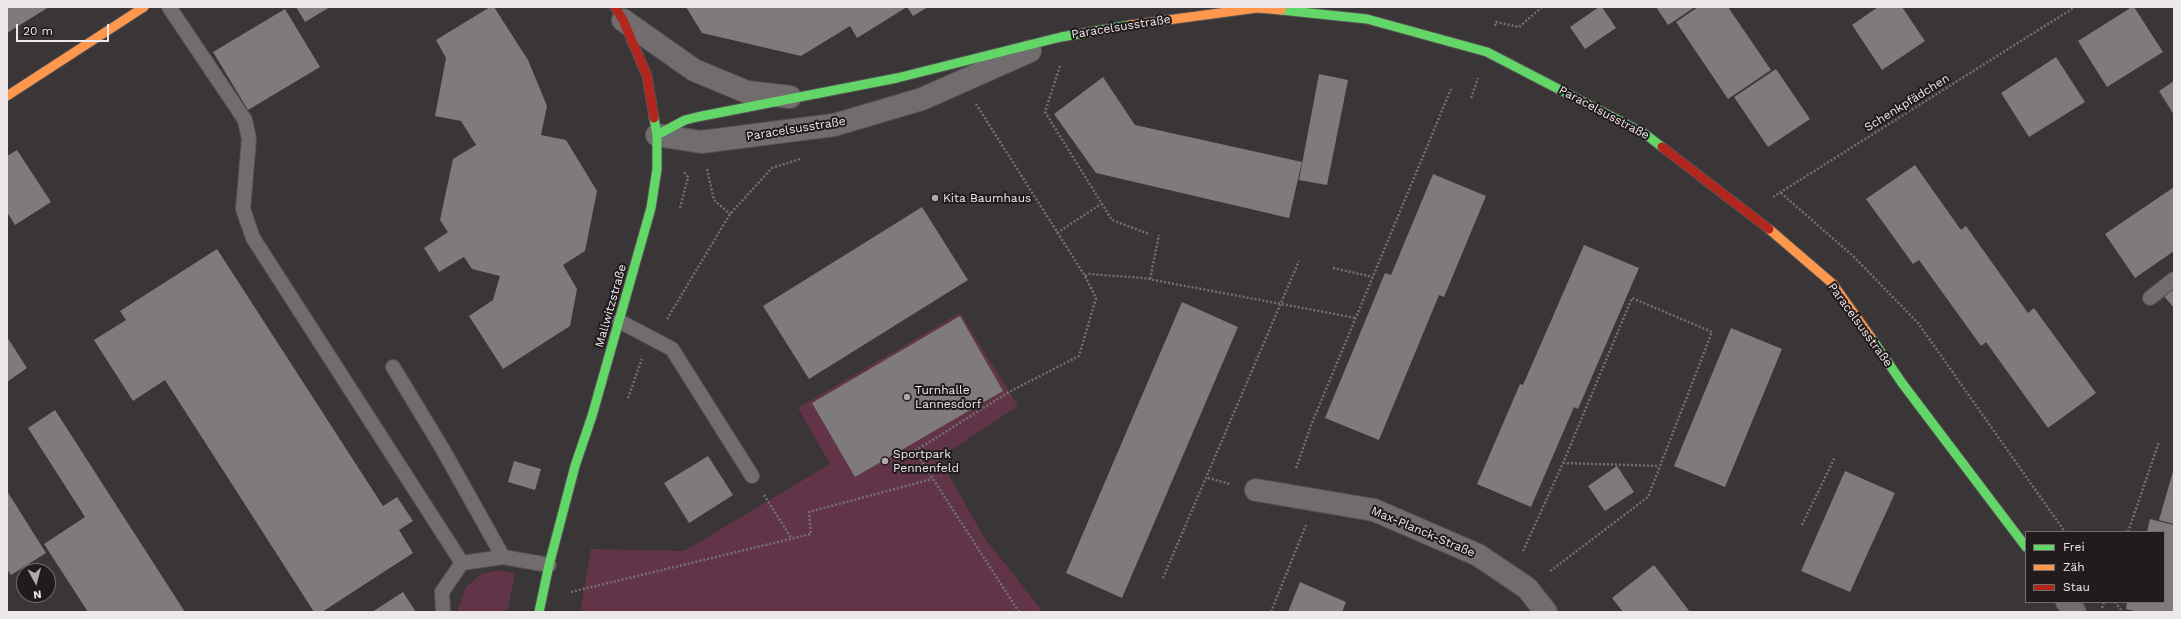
<!DOCTYPE html>
<meta charset="utf-8">
<style>
body{margin:0}
#map{position:relative;width:2181px;height:619px;overflow:hidden;background:#3a3537;font-family:"Work Sans",sans-serif}
canvas{display:block}
.frame{position:absolute;inset:0;border:8px solid #efe8eb;pointer-events:none}
.legend{position:absolute;left:2025px;top:531px;width:140px;height:72px;box-sizing:border-box;background:#211b1d;border:1px solid #736d6f;margin:0;padding:5px 7px;list-style:none;font-size:12px;color:#efe8eb}
.legend li{display:flex;align-items:center;gap:8px;height:20px}
.legend b{width:20px;border:1px solid #736d6f}
.north{position:absolute;left:16px;top:563px;width:40px;height:40px;box-sizing:border-box;background:#211b1d;border:1px solid #736d6f;border-radius:50%;rotate:173deg;font-size:11px;font-weight:700;line-height:16px;text-align:center;color:#efe8eb}
.north::after{content:'';display:block;margin:auto;width:14px;height:18px;background:#b0a9ac;clip-path:polygon(50% 0,100% 100%,50% 72%,0 100%)}
.scale{position:absolute;left:16px;top:24px;width:93px;height:18px;box-sizing:border-box;border:2px solid #efe8eb;border-top:0;padding-left:5px;font-size:12px;line-height:14px;white-space:nowrap;color:#efe8eb;-webkit-text-stroke:3px #211b1d;paint-order:stroke}
</style>
<div id="map">
<canvas width="2181" height="619"></canvas>
<div class="frame"></div>
<ul class="legend">
<li><b style="height:5px;background:#63d668"></b>Frei</li>
<li><b style="height:5px;background:#ff974d"></b>Zäh</li>
<li><b style="height:5px;background:#b3261e"></b>Stau</li>
</ul>
<div class="north">N</div>
<div class="scale">20 m</div>
</div>
<script>
const ctx = document.querySelector('canvas').getContext('2d');
ctx.lineJoin = 'round';
function fillPath(path, color) {
  ctx.fillStyle = color;
  ctx.fill(path, 'evenodd');
}
function poly(rows) {
  const path = new Path2D();
  for (const r of rows) {
    path.moveTo(r[0], r[1]);
    for (let i = 2; i < r.length; i += 2) path.lineTo(r[i], r[i + 1]);
  }
  return path;
}
function strokePath(path, color, width, dash) {
  ctx.strokeStyle = color;
  ctx.lineWidth = width;
  ctx.lineCap = dash ? 'butt' : 'round';
  ctx.setLineDash(dash || []);
  ctx.stroke(path);
}
function label(font, color, halo, rows, align = 'center') {
  ctx.font = font + ' "Work Sans",sans-serif';
  ctx.lineWidth = 4;
  ctx.setLineDash([]);
  ctx.textBaseline = 'middle';
  ctx.strokeStyle = halo;
  ctx.fillStyle = color;
  for (const [text, x, y, turn = 0] of rows) {
    ctx.save();
    ctx.translate(x, y);
    ctx.rotate((+turn || 0) * Math.PI / 180);
    ctx.textAlign = isNaN(turn) ? turn : align;
    if (halo) ctx.strokeText(text, 0, 0);
    ctx.fillText(text, 0, 0);
    ctx.restore();
  }
}
const green = poly([
 [960,313,1018,406,939,458,984,537,1043,612,580,612,591,549,684,551,830,464,798,408],
 [499,570,515,573,507,612,457,612,466,587,481,574]
]);
const building = poly([
 [7,7,49,7,7,33],
 [296,7,330,7,305,22],
 [490,7,494,7,528,60,547,106,541,135,566,140,597,191,585,251,563,265,577,289,570,326,503,369,469,316,493,300,500,276,472,269,464,257,439,272,424,248,448,232,440,220,453,159,476,145,461,121,435,116,446,58,436,40],
 [686,7,907,7,857,38,850,26,801,56,702,33],
 [907,7,928,7,913,16],
 [1599,7,1602,7,1616,28,1585,49,1570,27],
 [1656,7,1695,7,1668,25],
 [1698,7,1728,7,1771,70,1728,99,1676,22],
 [1878,7,1902,7,1925,41,1882,70,1852,25],
 [2132,7,2134,7,2163,52,2107,87,2078,41],
 [285,9,320,67,248,110,213,52],
 [2056,57,2085,102,2029,137,2001,93],
 [1776,69,1810,119,1768,147,1734,97],
 [1319,74,1348,80,1327,185,1299,180],
 [1103,77,1135,125,1302,162,1289,218,1096,173,1054,114],
 [2174,81,2174,115,2159,91],
 [17,150,51,202,15,225,7,212,7,156],
 [1915,165,1961,230,1966,226,2028,313,2034,308,2096,393,2048,428,1986,342,1981,346,1919,260,1913,264,1866,199],
 [1433,174,1486,196,1444,297,1439,295,1379,440,1325,418,1385,273,1391,275],
 [2174,187,2174,251,2135,278,2105,234],
 [922,207,968,280,809,379,763,306],
 [1584,245,1639,268,1578,409,1574,407,1531,507,1477,484,1520,384,1523,385],
 [217,249,383,506,397,497,413,521,399,530,413,553,322,612,314,612,165,380,133,401,94,340,126,320,120,311],
 [2174,288,2174,308,2164,296],
 [1182,302,1238,327,1122,598,1066,573],
 [960,316,1003,391,855,477,812,403],
 [1731,328,1782,349,1725,487,1674,466],
 [7,337,27,368,7,382],
 [55,410,185,612,88,612,44,544,85,517,28,428],
 [708,456,733,495,689,523,664,483],
 [514,461,541,469,535,490,508,482],
 [1617,466,1634,492,1605,511,1588,486],
 [2174,468,2174,524,2159,520],
 [1845,471,1895,493,1850,592,1801,571],
 [7,491,46,553,11,575,7,569],
 [2150,519,2174,525,2174,612,2138,612,2126,609,2127,602,2164,602,2164,532,2147,532],
 [1654,565,1690,612,1623,612,1612,598],
 [1300,582,1346,602,1342,612,1288,612],
 [403,592,416,612,372,612]
]);
const path = poly([
 [1495,26,1496,22,1519,27,1542,7],
 [1060,66,1045,112,1112,220,1149,234],
 [1471,98,1478,78],
 [976,104,1085,276,1096,298,1079,356,1009,392,915,451,1019,612],
 [707,169,714,200,730,214],
 [1781,193,1853,256,1918,323,2065,532],
 [1773,197,2075,7],
 [680,208,688,177,684,172],
 [1057,233,1101,204],
 [1333,268,1373,277],
 [1085,276,1089,274,1143,278,1356,318],
 [1150,279,1159,235],
 [667,319,730,214,772,168,800,159],
 [628,398,642,359],
 [1563,463,1659,466],
 [1296,468,1312,423,1451,89],
 [1208,478,1230,484],
 [764,495,792,539],
 [1802,525,1835,457],
 [2128,532,2159,442],
 [1523,551,1563,463,1632,298,1712,332,1648,497,1549,572],
 [1163,578,1299,261],
 [571,592,811,534,809,512,932,479],
 [2115,602,2123,612],
 [2102,608,2104,602],
 [1271,612,1306,525]
]);
const lane = poly([
 [169,7,245,120,249,139,243,209,253,238,462,563],
 [2150,298,2174,279],
 [619,321,672,349,752,476],
 [393,367,442,448,503,557],
 [443,612,442,592,462,563,503,557,549,565]
]);
const street = poly([
 [623,20,694,70,747,92,790,97],
 [657,135,701,142,834,125,922,99,1030,51],
 [1256,490,1374,510,1478,555,1527,588,1546,612],
 [2067,602,2075,612]
]);
const fast = poly([
 [1281,10,1367,19,1487,52,1645,134,1662,147],
 [657,135,685,120,697,117,897,78,1061,37,1130,25],
 [1870,336,1902,383,2026,547],
 [539,612,549,565,575,466,592,416,651,208,657,169,657,135,654,118]
]);
const slow = poly([
 [1130,25,1257,8,1281,10],
 [7,96,144,7],
 [1769,229,1833,284,1870,336]
]);
const jam = poly([
 [615,7,623,20,647,76,654,118],
 [1662,147,1769,229]
]);
const markers = [
 [935,198,4,"#b0a9ac"],
 [907,397,4,"#b0a9ac"],
 [885,461,4,"#b0a9ac"]
];
const streetNames = [
 ["Paracelsusstraße",1121,27,-9],
 ["Schenkpfädchen",1907,103,-32],
 ["Paracelsusstraße",1604,113,28],
 ["Paracelsusstraße",796,129,-9],
 ["Mallwitzstraße",611,306,-74],
 ["Paracelsusstraße",1860,325,54],
 ["Max-Planck-Straße",1423,532,23]
];
const poiNames = [
 ["Kita Baumhaus",943,198],
 ["Turnhalle",915,390],
 ["Lannesdorf",915,404],
 ["Sportpark",893,454],
 ["Pennenfeld",893,468]
];
fillPath(green, '#613547');
fillPath(building, '#7f7a7c');
strokePath(lane, '#575254', 16);
strokePath(street, '#575254', 24);
strokePath(fast, '#575254', 11);
strokePath(slow, '#575254', 11);
strokePath(jam, '#575254', 11);
strokePath(path, '#747072', 2.5, [2, 2]);
strokePath(lane, '#716d6e', 14);
strokePath(street, '#716d6e', 22);
strokePath(fast, '#63d668', 9);
strokePath(slow, '#ff974d', 9);
strokePath(jam, '#b3261e', 9);
for (const [x, y, r, color] of markers) {
  const dot = new Path2D();
  dot.arc(x, y, r, 0, 2 * Math.PI);
  ctx.fillStyle = color;
  ctx.fill(dot);
  strokePath(dot, '#211b1d', 1.5);
}
label('12px', '#efe8eb', '#211b1d', streetNames);
label('12px', '#efe8eb', '#211b1d', poiNames, 'left');
</script>
